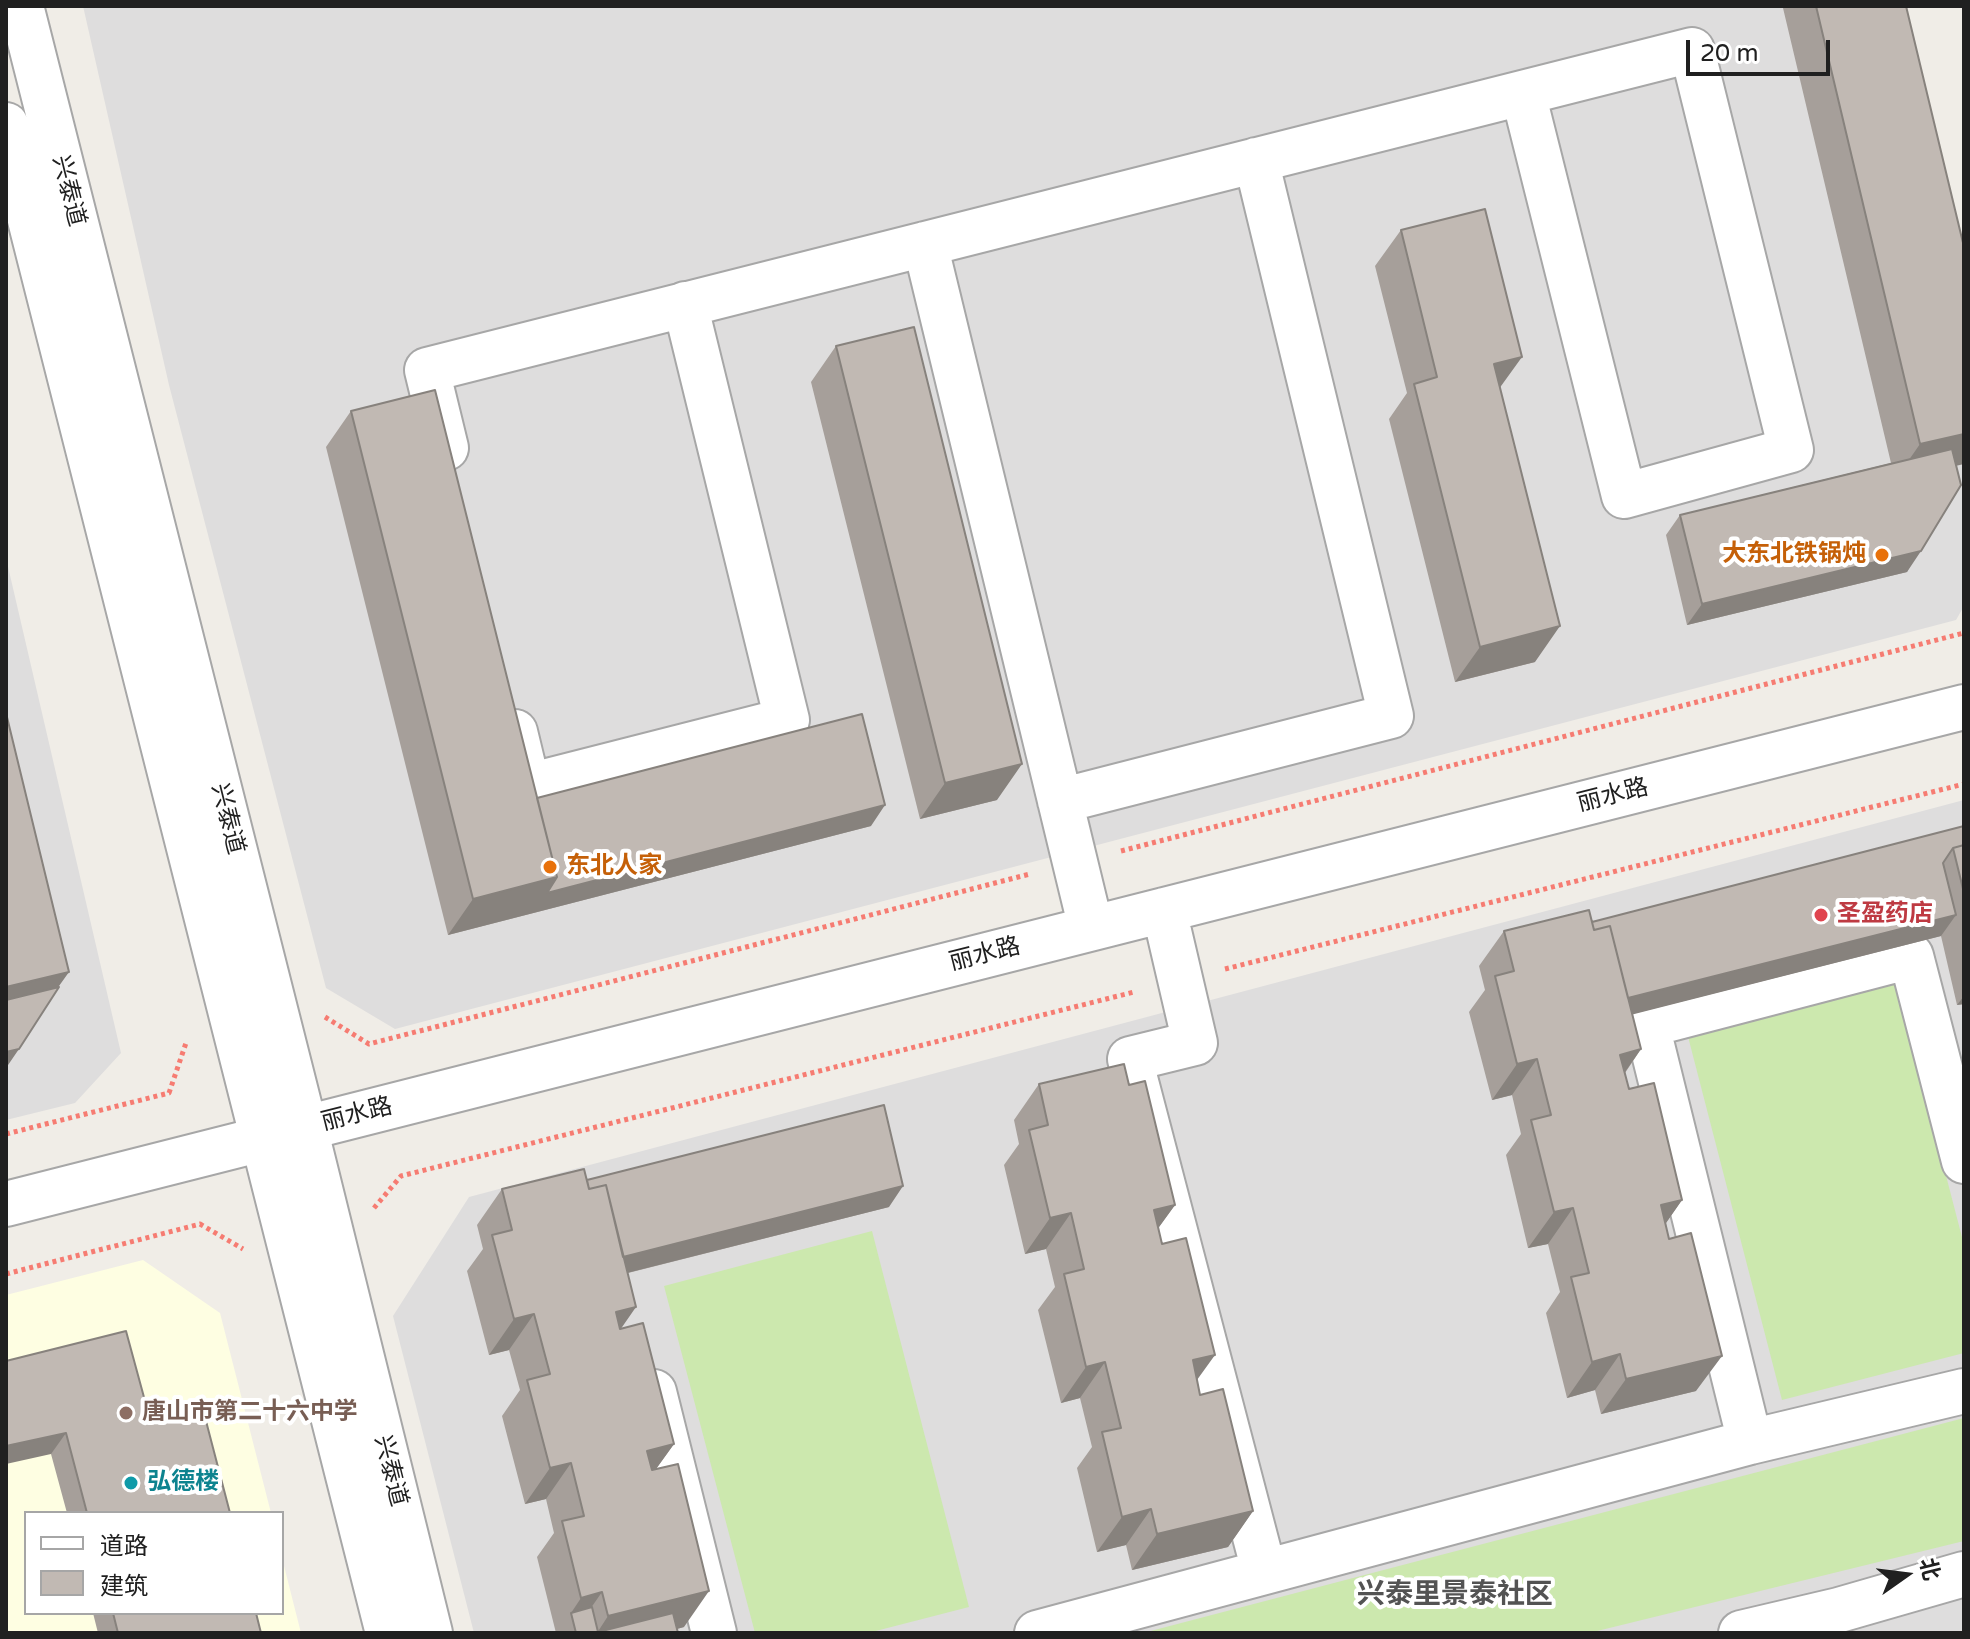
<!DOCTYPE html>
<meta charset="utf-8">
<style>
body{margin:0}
#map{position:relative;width:1970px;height:1639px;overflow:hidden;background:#f0ede7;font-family:"Varela Round","Noto Sans SC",sans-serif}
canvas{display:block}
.frame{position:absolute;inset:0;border:8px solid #202020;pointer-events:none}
.legend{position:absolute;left:24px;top:1511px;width:260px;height:104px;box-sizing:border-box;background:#fff;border:2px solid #a6a6a6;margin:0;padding:10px 14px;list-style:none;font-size:24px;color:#202020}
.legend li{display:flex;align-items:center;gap:16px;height:40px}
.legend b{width:40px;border:2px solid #a6a6a6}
.north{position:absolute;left:1866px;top:1535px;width:80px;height:80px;-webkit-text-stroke:6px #fff;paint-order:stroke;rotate:76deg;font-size:22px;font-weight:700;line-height:32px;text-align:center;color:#202020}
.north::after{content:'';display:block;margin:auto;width:28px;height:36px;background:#202020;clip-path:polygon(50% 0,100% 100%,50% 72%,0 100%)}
.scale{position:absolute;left:1686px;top:40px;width:144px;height:36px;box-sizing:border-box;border:4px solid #202020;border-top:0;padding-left:10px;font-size:24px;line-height:28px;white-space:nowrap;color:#202020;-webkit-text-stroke:6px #fff;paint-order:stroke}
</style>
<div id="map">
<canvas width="1970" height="1639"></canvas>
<div class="frame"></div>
<ul class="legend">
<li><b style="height:10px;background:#fff"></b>道路</li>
<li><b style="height:22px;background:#c1b9b3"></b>建筑</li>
</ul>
<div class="north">北</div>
<div class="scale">20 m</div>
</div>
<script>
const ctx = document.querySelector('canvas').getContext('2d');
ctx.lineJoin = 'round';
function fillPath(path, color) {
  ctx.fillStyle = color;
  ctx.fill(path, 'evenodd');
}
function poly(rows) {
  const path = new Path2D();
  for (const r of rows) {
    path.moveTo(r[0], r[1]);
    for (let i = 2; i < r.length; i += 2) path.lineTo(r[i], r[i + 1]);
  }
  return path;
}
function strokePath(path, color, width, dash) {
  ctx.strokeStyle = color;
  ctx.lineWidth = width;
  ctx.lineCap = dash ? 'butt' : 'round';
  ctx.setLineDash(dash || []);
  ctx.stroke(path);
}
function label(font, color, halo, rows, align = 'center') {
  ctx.font = font + ' "Varela Round","Noto Sans SC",sans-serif';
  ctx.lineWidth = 8;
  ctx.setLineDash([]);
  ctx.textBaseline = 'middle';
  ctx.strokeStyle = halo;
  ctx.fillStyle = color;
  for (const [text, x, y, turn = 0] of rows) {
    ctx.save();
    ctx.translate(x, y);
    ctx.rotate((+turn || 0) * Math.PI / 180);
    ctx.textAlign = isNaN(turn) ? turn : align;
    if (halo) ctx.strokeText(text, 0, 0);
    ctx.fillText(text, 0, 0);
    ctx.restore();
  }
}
const residential = poly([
 [83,6,1901,6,1964,266,1964,606,1956,620,395,1029,326,988,169,385],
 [6,558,121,1053,75,1103,6,1120],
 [1964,800,1964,1633,474,1633,393,1316,469,1197]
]);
const education = poly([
 [143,1260,220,1313,271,1513,26,1513,26,1613,282,1613,282,1558,301,1633,6,1633,6,1295]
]);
const grass = poly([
 [1893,971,1964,1245,1964,1353,1782,1400,1685,1025],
 [872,1231,969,1607,868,1633,755,1633,664,1286],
 [1964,1418,1964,1541,1589,1633,1143,1633]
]);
const path = poly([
 [1121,851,1964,633],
 [1225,969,1964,784],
 [325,1017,369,1044,1030,874],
 [6,1134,169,1093,187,1040],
 [374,1208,401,1176,1134,992],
 [6,1274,200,1224,243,1249]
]);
const minor = poly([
 [21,6,305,1128,430,1633],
 [6,125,388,1633],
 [925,244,1091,928],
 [446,448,427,370,1692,50,1791,450,1624,496,1523,93],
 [515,732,528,786,787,720,685,304],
 [1060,801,1391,716,1256,160],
 [1164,910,1195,1043,1130,1059,1264,1571],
 [6,1204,1964,707],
 [654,1392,714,1633],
 [1750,1442,1647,1025,1911,956,1964,1161],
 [1037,1633,1750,1442,1964,1391],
 [1741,1633,1839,1610,1964,1574]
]);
const wall = poly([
 [1784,6,1906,6,1956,466,1907,572,1687,625,1666,535,1680,515,1891,463,1783,8],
 [1401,230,1500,388,1535,662,1455,682,1389,419,1407,393,1375,266],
 [836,346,997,800,920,819,811,382],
 [351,411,537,798,871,826,448,935,326,447],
 [1964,826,1964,1004,1957,1005,1941,936,1632,1014,1641,1049,1625,1073,1629,1089,1682,1200,1665,1224,1696,1391,1601,1414,1595,1390,1567,1398,1546,1313,1560,1292,1548,1244,1528,1248,1506,1155,1521,1134,1512,1095,1492,1100,1469,1012,1485,990,1479,966,1504,931,1592,922],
 [1039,1084,1129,1085,1175,1205,1158,1228,1200,1395,1253,1511,1228,1547,1132,1570,1126,1545,1097,1552,1077,1468,1092,1447,1080,1398,1061,1403,1038,1310,1055,1287,1046,1249,1025,1254,1004,1165,1019,1144,1014,1120],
 [587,1180,889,1207,628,1273,621,1329,674,1444,656,1469,684,1627,677,1629,678,1633,556,1633,537,1557,554,1533,546,1499,525,1504,502,1416,520,1390,509,1350,489,1355,467,1271,483,1249,477,1225,502,1189],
 [6,1361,148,1412,230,1513,67,1513,51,1454],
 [93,1613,256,1613,261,1633,98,1633]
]);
const shadedWall = poly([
 [1522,357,1496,393,1494,364],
 [1964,434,1964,464,1895,480,1920,444],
 [1921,551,1907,572,1687,625,1702,604],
 [1560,626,1535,662,1455,682,1480,647],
 [1022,764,997,800,920,819,945,783],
 [885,805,871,826,448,935,473,899,557,877],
 [1956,915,1941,936,1599,1023,1613,1002],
 [69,972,44,1007,6,1017,6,987],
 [1964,996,1964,1004,1957,1005],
 [19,1049,6,1068,6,1052],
 [1641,1049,1616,1085,1620,1055],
 [1537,1059,1512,1095,1492,1100,1517,1064],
 [903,1186,889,1207,595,1281,610,1260],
 [1682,1200,1657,1236,1661,1205],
 [1175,1205,1149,1241,1154,1210],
 [1573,1208,1548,1244,1528,1248,1554,1212],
 [1071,1213,1046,1249,1025,1254,1050,1218],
 [636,1307,611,1343,616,1312],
 [534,1314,509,1350,489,1355,514,1319],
 [1620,1354,1595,1390,1567,1398,1592,1362],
 [1215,1355,1189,1391,1193,1360],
 [1722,1356,1696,1391,1601,1414,1626,1379],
 [1105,1362,1080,1398,1061,1403,1086,1367],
 [66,1433,51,1454,6,1464,6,1446],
 [674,1444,648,1480,647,1451],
 [571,1463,546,1499,525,1504,550,1468],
 [1151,1509,1126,1545,1097,1552,1122,1517],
 [1253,1511,1228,1547,1132,1570,1157,1534],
 [709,1591,684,1627,661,1633,597,1633,608,1616],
 [602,1592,577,1628,571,1613,581,1598]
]);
const building = poly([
 [1816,6,1906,6,1964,247,1964,434,1920,444,1816,6],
 [1485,209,1522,357,1494,364,1560,626,1480,647,1414,384,1437,377,1401,230,1485,209],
 [914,327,1022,764,945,783,836,346,914,327],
 [435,390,557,877,473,899,351,411,435,390],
 [1952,449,1961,485,1921,551,1702,604,1680,515,1952,449],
 [6,713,69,972,6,987,6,713],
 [862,714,885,805,547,893,557,877,537,798,862,714],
 [1964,826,1964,845,1953,848,1943,863,1956,915,1628,998,1610,926,1594,930,1592,922,1964,826],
 [1964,845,1964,893,1953,848,1964,845],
 [1589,910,1594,930,1610,926,1641,1049,1620,1055,1629,1089,1654,1083,1682,1200,1661,1205,1669,1239,1691,1233,1722,1356,1626,1379,1620,1354,1592,1362,1571,1277,1589,1273,1573,1208,1554,1212,1531,1120,1551,1115,1537,1059,1517,1064,1495,976,1514,971,1504,931,1589,910],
 [59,987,19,1049,6,1052,6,1000,59,987],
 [1124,1064,1129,1085,1145,1081,1175,1205,1154,1210,1162,1244,1186,1238,1215,1355,1193,1360,1200,1395,1223,1389,1253,1511,1157,1534,1151,1509,1122,1517,1102,1432,1121,1428,1105,1362,1086,1367,1064,1274,1084,1269,1071,1213,1050,1218,1029,1130,1048,1125,1039,1084,1124,1064],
 [884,1105,903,1186,623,1257,606,1185,589,1189,587,1180,884,1105],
 [584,1169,589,1189,606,1185,636,1307,616,1312,620,1329,643,1323,674,1444,647,1451,652,1470,678,1464,709,1591,608,1616,602,1592,581,1598,562,1521,584,1516,571,1463,550,1468,527,1380,550,1374,534,1314,514,1319,492,1235,512,1230,502,1189,584,1169],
 [126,1331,148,1412,200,1398,230,1513,87,1513,66,1433,6,1446,6,1361,126,1331],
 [592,1607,598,1632,673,1613,678,1633,576,1633,571,1613,592,1607],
 [113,1613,256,1613,261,1633,118,1633,113,1613]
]);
const markers = [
 [1882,555,8,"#e8710a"],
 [550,867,8,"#e8710a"],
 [1821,915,8,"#e0444e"],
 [126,1413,8,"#8d6e63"],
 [131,1483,8,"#0f9aa8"]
];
const streetNames = [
 ["兴泰道",68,191,76],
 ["丽水路",1613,796,-14],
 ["兴泰道",227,819,76],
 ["丽水路",985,955,-14],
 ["丽水路",357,1115,-14],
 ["兴泰道",390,1471,76]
];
const foodNames = [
 ["大东北铁锅炖",1866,555],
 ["东北人家",566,867,"left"]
];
const healthNames = [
 ["圣盈药店",1837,915]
];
const educationNames = [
 ["唐山市第二十六中学",142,1413]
];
const cultureNames = [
 ["弘德楼",147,1483]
];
const quarterNames = [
 ["兴泰里景泰社区",1455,1596]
];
fillPath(residential, '#dedddd');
fillPath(education, '#fefee2');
fillPath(grass, '#cce8ae');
strokePath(minor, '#a7a7a7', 48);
strokePath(path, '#f67c72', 5, [4, 4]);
strokePath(minor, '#fff', 44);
fillPath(wall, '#a69f9a');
fillPath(shadedWall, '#87827d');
fillPath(building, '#c1b9b3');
strokePath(building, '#87827d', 2);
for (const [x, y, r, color] of markers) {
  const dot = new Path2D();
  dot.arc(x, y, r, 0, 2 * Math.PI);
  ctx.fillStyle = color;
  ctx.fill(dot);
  strokePath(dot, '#fff', 3);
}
label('24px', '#202020', '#fff', streetNames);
label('bold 24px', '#c56008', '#fff', foodNames, 'right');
label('bold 24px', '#be3a42', '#fff', healthNames, 'left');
label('bold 24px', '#785e54', '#fff', educationNames, 'left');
label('bold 24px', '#0d838f', '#fff', cultureNames, 'left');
label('bold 28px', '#535353', '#fff', quarterNames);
</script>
